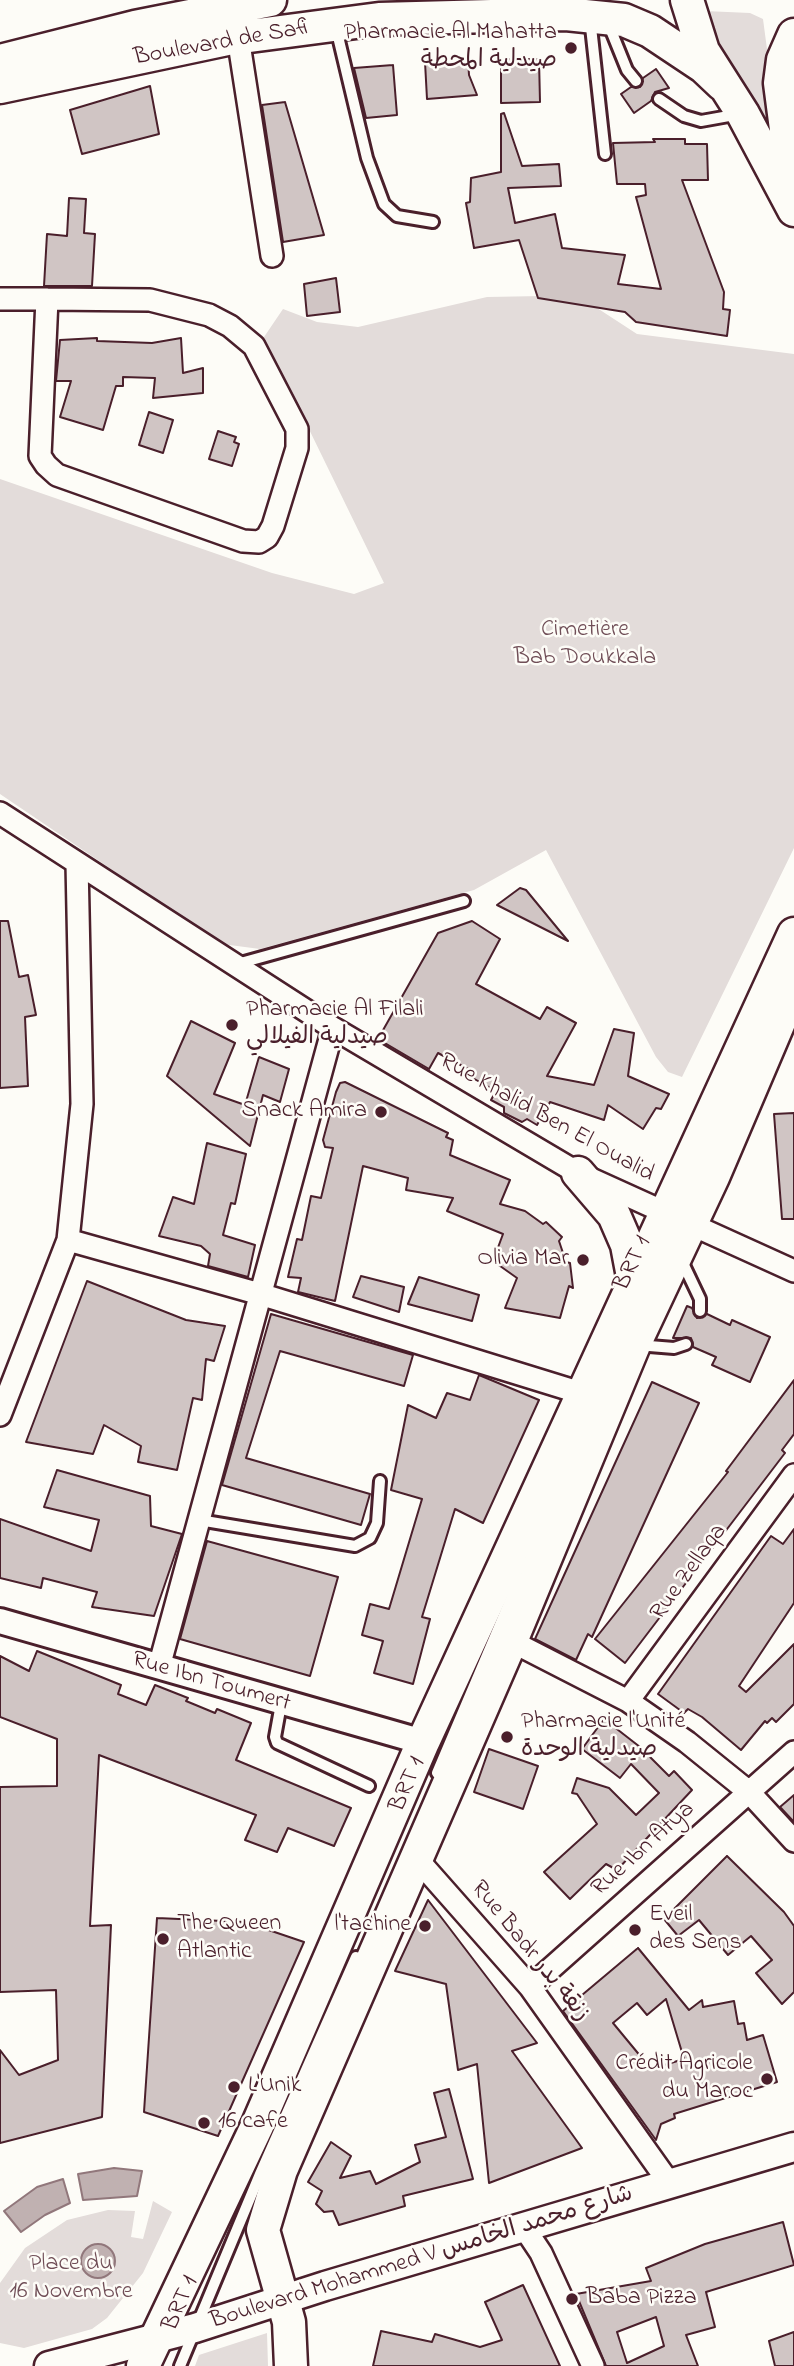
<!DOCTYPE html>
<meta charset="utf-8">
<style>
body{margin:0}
canvas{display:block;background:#fdfcf7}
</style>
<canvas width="794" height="2366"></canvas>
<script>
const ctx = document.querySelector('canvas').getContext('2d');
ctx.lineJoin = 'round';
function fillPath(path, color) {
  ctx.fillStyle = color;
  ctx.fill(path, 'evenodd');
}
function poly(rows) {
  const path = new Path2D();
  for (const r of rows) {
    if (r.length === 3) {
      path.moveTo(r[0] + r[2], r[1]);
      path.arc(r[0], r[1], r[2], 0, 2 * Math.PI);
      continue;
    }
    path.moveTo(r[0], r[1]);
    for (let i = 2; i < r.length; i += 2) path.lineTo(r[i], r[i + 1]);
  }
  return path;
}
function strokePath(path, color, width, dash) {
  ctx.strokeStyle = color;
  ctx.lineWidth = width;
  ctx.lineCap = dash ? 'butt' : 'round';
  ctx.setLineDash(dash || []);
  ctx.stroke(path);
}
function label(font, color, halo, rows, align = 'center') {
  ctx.font = font + ' "Indie Flower","Playpen Sans Arabic",sans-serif';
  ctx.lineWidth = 5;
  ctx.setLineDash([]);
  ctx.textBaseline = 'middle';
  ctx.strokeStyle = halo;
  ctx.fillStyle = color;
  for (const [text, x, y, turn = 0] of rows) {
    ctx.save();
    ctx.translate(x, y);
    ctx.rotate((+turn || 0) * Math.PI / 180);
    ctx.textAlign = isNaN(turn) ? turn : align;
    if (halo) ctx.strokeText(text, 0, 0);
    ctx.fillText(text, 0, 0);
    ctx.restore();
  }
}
const green = poly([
 [705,11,750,13,763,19,783,170,713,43],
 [542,296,594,306,637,334,794,354,794,848,682,1077,668,1072,656,1057,546,850,474,890,260,949,222,944,0,794,0,479,272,573,354,594,384,583,264,337,283,309,317,322,358,327,487,297],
 [153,2201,172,2212,143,2273,107,2318,92,2329,24,2348,0,2343,0,2283,25,2248,67,2220,108,2210,135,2211,131,2237,143,2239],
 [267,2333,268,2366,195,2366,199,2355]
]);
const water = poly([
 [114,2168,142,2171,137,2196,83,2200,78,2174,114,2168],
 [63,2179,70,2203,45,2215,21,2232,4,2211,37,2187,63,2179],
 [98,2261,17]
]);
const building = poly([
 [468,58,469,75,477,95,427,99,425,62,468,58],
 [501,59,539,59,540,102,501,103,501,59],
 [393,65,397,115,366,118,354,68,393,65],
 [656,69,669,88,655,92,651,101,634,113,621,94,631,87,640,87,643,78,656,69],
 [150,86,159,134,82,154,70,110,150,86],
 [285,102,324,235,283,242,262,105,285,102],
 [504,113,522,166,559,164,561,186,508,188,515,223,555,214,562,248,625,255,618,284,661,289,636,197,646,195,645,184,617,184,613,143,655,142,653,139,685,139,685,144,707,144,708,180,682,180,724,292,723,309,730,310,727,336,636,322,625,312,538,298,519,240,474,248,466,203,470,202,471,178,501,172,501,114,504,113],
 [69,198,86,199,84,233,95,234,92,286,44,286,47,234,67,236,69,198],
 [336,278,340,312,307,316,304,284,336,278],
 [97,338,97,341,152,343,181,338,183,373,203,368,203,393,153,398,155,378,123,377,123,386,116,386,103,430,60,417,71,381,56,381,60,340,97,338],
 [149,412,173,420,163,453,139,445,149,412],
 [218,431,236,437,234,442,239,444,232,466,209,459,218,431],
 [520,888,526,890,568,941,497,905,520,888],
 [0,921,8,921,19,977,28,975,36,1015,25,1017,28,1086,0,1088,0,921],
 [472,921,500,939,476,984,540,1019,547,1007,576,1023,547,1076,594,1085,614,1029,634,1033,628,1076,669,1094,661,1109,656,1108,643,1129,608,1105,604,1120,550,1102,537,1125,527,1119,522,1122,504,1113,504,1107,491,1100,496,1091,469,1076,470,1070,438,1053,429,1069,378,1039,438,933,472,921],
 [191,1021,235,1043,214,1094,245,1105,259,1057,289,1069,280,1102,263,1095,250,1146,167,1076,191,1021],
 [345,1082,448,1133,446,1137,453,1140,450,1155,510,1180,500,1204,525,1211,543,1224,546,1222,562,1237,559,1241,566,1262,570,1263,573,1288,569,1286,560,1318,505,1308,517,1278,493,1261,503,1234,447,1211,453,1198,406,1190,408,1178,363,1166,335,1301,298,1292,301,1278,288,1277,297,1239,302,1240,311,1196,321,1198,333,1148,325,1147,323,1140,336,1092,340,1083,345,1082],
 [794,1113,794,1219,782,1219,774,1114,794,1113],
 [207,1143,246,1154,235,1204,231,1203,223,1235,255,1245,248,1277,208,1266,210,1254,201,1246,159,1236,173,1197,194,1204,207,1143],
 [361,1276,404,1287,399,1312,353,1297,361,1276],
 [419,1277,479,1295,472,1321,408,1304,419,1277],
 [87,1281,186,1320,225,1326,214,1361,206,1359,202,1400,193,1398,177,1470,138,1462,141,1446,104,1425,93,1454,26,1442,87,1281],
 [687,1306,692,1308,697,1318,707,1314,730,1325,732,1320,770,1337,750,1382,712,1365,716,1357,693,1347,691,1338,673,1338,687,1306],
 [271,1314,413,1355,404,1386,280,1351,246,1458,370,1494,361,1525,222,1485,271,1314],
 [479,1375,539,1400,483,1523,455,1509,422,1617,430,1619,413,1684,374,1673,383,1641,362,1635,370,1604,389,1609,422,1499,391,1490,408,1405,436,1418,447,1393,470,1400,479,1375],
 [794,1380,794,1434,782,1450,785,1453,625,1663,595,1639,728,1472,726,1471,794,1380],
 [652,1382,699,1403,592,1637,588,1634,576,1660,535,1639,652,1382],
 [57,1470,150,1496,151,1526,182,1534,154,1616,92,1607,97,1592,43,1578,41,1588,0,1578,0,1519,91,1551,99,1520,44,1507,57,1470],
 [794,1529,794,1603,739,1686,746,1692,794,1644,794,1704,776,1722,772,1718,767,1723,765,1721,741,1750,702,1717,688,1709,684,1713,658,1694,771,1536,783,1544,794,1529],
 [207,1541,338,1577,310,1676,180,1639,207,1541],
 [37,1651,121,1685,118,1694,146,1705,155,1685,188,1698,186,1701,215,1713,217,1709,251,1723,236,1760,351,1808,334,1846,288,1828,277,1852,245,1840,256,1815,99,1755,90,1926,111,1925,102,2117,0,2143,0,2050,19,2075,58,2060,56,1990,0,1992,0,1787,57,1786,57,1739,0,1717,0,1656,29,1671,37,1651],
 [604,1719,640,1747,669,1776,674,1771,692,1790,617,1870,606,1864,570,1899,544,1872,597,1824,577,1794,572,1793,577,1778,609,1788,636,1815,659,1793,631,1764,620,1778,582,1749,604,1719],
 [489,1749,538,1766,523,1809,474,1792,489,1749],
 [794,1795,794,1822,780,1807,794,1795],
 [727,1856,784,1912,794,1926,794,1992,782,2004,756,1973,772,1960,751,1936,728,1955,699,1920,678,1936,664,1919,727,1856],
 [428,1900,537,2043,512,2051,582,2148,489,2183,477,2064,458,2070,446,1984,395,1971,428,1900],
 [157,1918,245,1922,304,1942,218,2136,144,2112,157,1918],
 [638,1948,689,2010,702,2000,703,2007,734,2001,738,2024,744,2023,747,2040,763,2035,777,2082,674,2114,675,2118,661,2124,656,2140,563,2011,638,1948],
 [666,1999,684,2059,651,2069,613,2023,637,2003,647,2015,666,1999],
 [449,2089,473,2179,403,2196,405,2206,339,2225,333,2211,324,2212,316,2204,322,2191,308,2182,331,2142,351,2156,340,2178,370,2171,376,2184,420,2162,415,2145,446,2137,434,2093,449,2089],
 [783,2222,794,2265,706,2292,715,2327,686,2335,698,2366,606,2366,576,2294,651,2281,646,2268,705,2244,783,2222],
 [656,2317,664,2346,627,2363,617,2332,656,2317],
 [523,2285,560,2366,373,2366,381,2331,432,2342,435,2334,480,2347,502,2340,485,2302,523,2285],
 [794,2332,794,2366,775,2366,769,2341,794,2332]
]);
const service = poly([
 [590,18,605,154],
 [608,23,627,70,636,81],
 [336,28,367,158,384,204,397,216,433,222],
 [659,99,684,116,701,121,740,114],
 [237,964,464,901],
 [681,1259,700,1299,700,1311],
 [637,1345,674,1348,686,1344],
 [199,1520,355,1546,370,1538,377,1523,380,1481],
 [281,1704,275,1737,277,1743,369,1786],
 [437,1773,558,1488],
 [180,2366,260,2174,356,1957]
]);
const minor = poly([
 [238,37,272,256],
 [0,299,47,299,150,300,209,315,230,326,254,346,297,429,297,448,273,526,267,537,259,542,243,541,57,475,46,465,40,456,47,299],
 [0,813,333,1028,578,1173,794,1271],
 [68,1240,260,1294,581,1393],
 [0,1415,68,1240,82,1104,77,863],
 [511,1641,628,1701,687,1742,749,1792,794,1841],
 [159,1667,333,1028],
 [628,1701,794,1475],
 [417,1859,530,1987,670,2184],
 [530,1987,794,1752],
 [525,2229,541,2253,593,2366]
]);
const tertiary = poly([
 [0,1621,423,1742]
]);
const secondary = poly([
 [49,2366,195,2328,325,2286,794,2147]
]);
const primary = poly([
 [687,0,703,51,743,114,794,210],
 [794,35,783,60,780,83,794,191],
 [0,61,135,27,270,0],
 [0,87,227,39,379,19,566,14,624,20,650,31,704,67,722,84],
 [578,1173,614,1215,627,1245,634,1282],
 [143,2366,257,2126,423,1742,794,934],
 [291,2366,289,2322,263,2230,281,2170,511,1641,634,1345,713,1177,794,987]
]);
const markers = [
 [571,48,7,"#4a1f2b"],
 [232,1025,7,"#4a1f2b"],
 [381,1112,7,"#4a1f2b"],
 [583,1260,7,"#4a1f2b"],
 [507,1737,7,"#4a1f2b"],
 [425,1926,7,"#4a1f2b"],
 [635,1930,7,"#4a1f2b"],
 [163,1939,7,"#4a1f2b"],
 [767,2079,7,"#4a1f2b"],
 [234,2087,7,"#4a1f2b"],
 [204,2123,7,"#4a1f2b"],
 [572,2299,7,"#4a1f2b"]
];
const poiNames = [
 ["Pharmacie Al Mahatta",557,34,"right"],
 ["صيدلية المحطة",557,62,"right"],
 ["Pharmacie Al Filali",246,1011],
 ["صيدلية الفيلالي",246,1039],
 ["Snack Amira",367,1112,"right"],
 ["Olivia Mar",569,1260,"right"],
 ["Pharmacie l'Unité",521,1723],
 ["صيدلية الوحدة",521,1751],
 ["Eveil",649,1916],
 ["des Sens",649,1944],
 ["The Queen",177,1925],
 ["Atlantic",177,1953],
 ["l'tachine",411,1926,"right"],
 ["Crédit Agricole",753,2065,"right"],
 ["du Maroc",753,2093,"right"],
 ["L'Unik",248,2087],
 ["16 cafe",218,2123],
 ["Baba Pizza",586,2299]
];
const streetNames = [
 ["Boulevard de Safi",223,44,-10],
 ["Rue Khalid Ben El Oualid",546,1119,29],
 ["BRT 1",634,1264,-65],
 ["Rue Zellaqa",690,1573,-54],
 ["Rue Ibn Toumert",211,1683,16],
 ["BRT 1",409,1785,-67],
 ["Rue Ibn Atya",644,1850,-42],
 ["Rue Badr زنقة بدر",529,1952,51],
 ["Boulevard Mohammed V شارع محمد الخامس",422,2259,-17],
 ["BRT 1",182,2304,-67]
];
const parkNames = [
 ["Cimetière",585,631],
 ["Bab Doukkala",585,659],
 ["Place du",71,2265],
 ["16 Novembre",71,2293]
];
fillPath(green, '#e3dcda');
fillPath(water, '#c0b1b1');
strokePath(water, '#91777b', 2);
fillPath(building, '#d0c5c4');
strokePath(building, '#4a1f2b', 2);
strokePath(service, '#4a1f2b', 16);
strokePath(minor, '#4a1f2b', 26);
strokePath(tertiary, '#4a1f2b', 30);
strokePath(secondary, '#4a1f2b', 33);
strokePath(primary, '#4a1f2b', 37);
strokePath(service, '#fdfcf7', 10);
strokePath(minor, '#fdfcf7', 21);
strokePath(tertiary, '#fdfcf7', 24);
strokePath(secondary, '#fdfcf7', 28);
strokePath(primary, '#fdfcf7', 32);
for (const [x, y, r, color] of markers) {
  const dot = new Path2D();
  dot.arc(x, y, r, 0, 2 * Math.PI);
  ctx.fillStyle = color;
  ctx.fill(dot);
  strokePath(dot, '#fdfcf7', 2.5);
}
label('24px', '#4a1f2b', '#fdfcf7', poiNames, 'left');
label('24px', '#4a1f2b', '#fdfcf7', streetNames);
label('24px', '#704e57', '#fdfcf7', parkNames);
</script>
